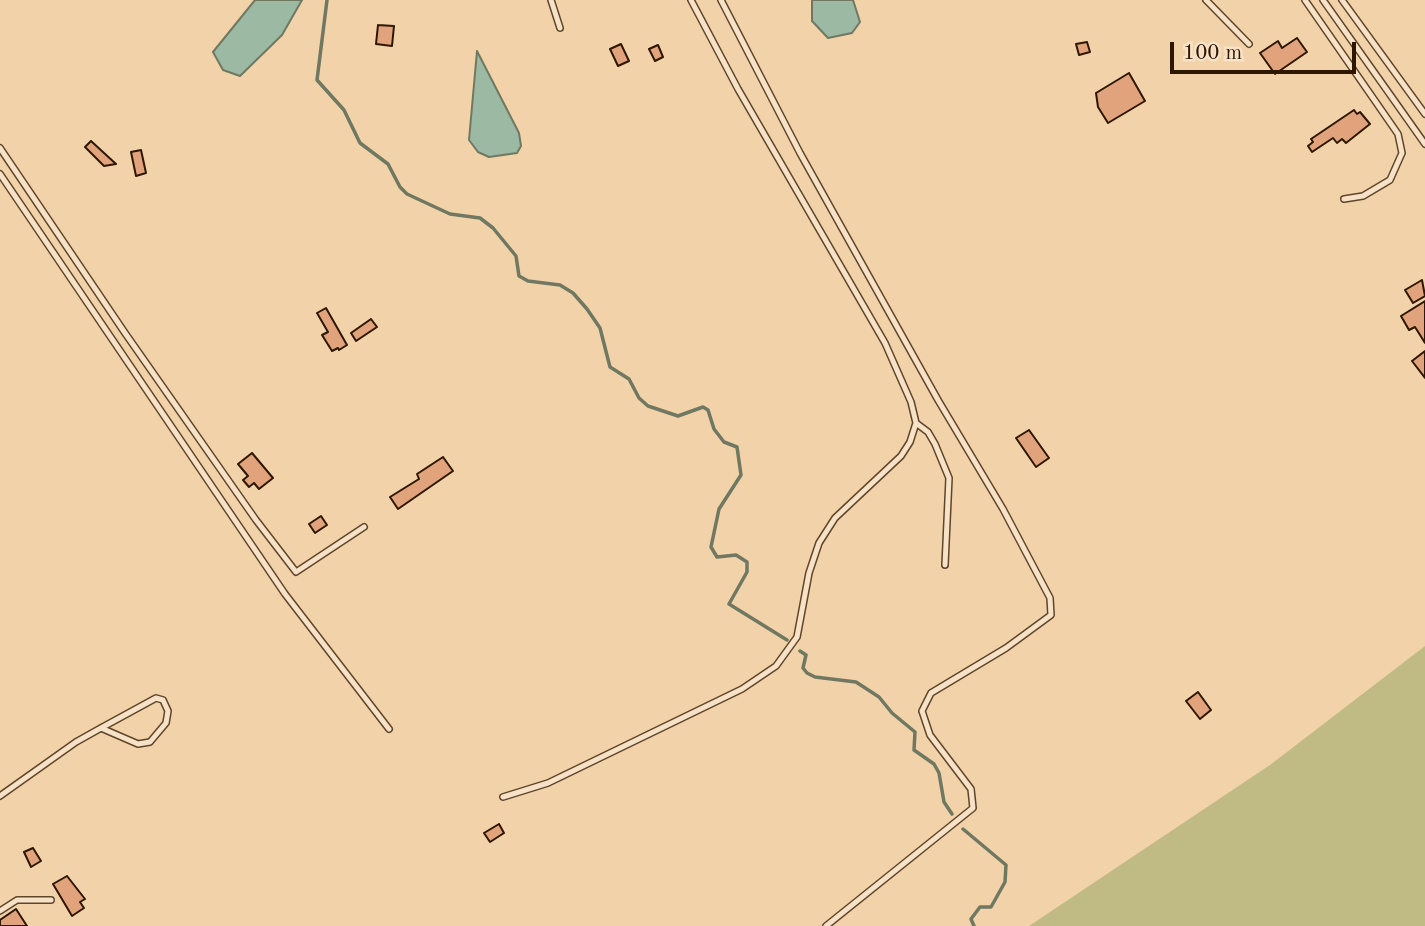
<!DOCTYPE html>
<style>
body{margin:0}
#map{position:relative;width:1425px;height:926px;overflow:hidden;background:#f2d3a9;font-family:"Old Standard TT",serif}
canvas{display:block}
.scale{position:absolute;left:1170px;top:42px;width:186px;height:32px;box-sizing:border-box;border:4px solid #2e1700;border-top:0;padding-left:9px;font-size:21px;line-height:24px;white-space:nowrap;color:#2e1700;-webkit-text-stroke:5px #f7e2c7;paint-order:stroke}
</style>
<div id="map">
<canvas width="1425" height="926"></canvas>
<div class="scale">100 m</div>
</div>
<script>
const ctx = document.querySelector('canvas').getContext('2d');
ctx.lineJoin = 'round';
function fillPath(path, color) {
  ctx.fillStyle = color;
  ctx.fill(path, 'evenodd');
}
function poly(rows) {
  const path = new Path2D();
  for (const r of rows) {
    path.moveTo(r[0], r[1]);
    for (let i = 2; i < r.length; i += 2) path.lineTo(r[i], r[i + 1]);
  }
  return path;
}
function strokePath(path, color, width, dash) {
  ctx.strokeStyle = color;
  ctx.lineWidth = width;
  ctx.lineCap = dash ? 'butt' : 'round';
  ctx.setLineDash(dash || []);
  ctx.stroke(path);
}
const green = poly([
 [1425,646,1425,926,1029,926,1270,765]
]);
const water = poly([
 [255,0,302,0,282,35,240,76,223,70,213,52,255,0],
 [812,0,853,0,860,22,852,33,828,38,812,21,812,0],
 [477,51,519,133,521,146,517,153,489,157,478,152,469,140,477,51]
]);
const stream = poly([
 [327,0,317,80,344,110,360,143,388,164,400,187,407,194,450,214,480,218,493,228,516,256,519,276,528,281,560,285,573,293,587,309,600,328,610,367,629,379,639,398,648,406,678,416,703,407,708,410,714,429,724,442,737,447,741,475,719,509,711,547,717,557,736,555,747,562,747,572,729,604,787,640],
 [800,651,806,655,803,668,807,673,815,677,856,682,879,697,892,713,915,732,914,750,934,764,939,773,944,802,952,814],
 [963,829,1006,865,1005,882,991,907,980,907,971,919,974,926]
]);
const building = poly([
 [378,25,394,26,392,46,376,44,378,25],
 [1297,38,1307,52,1275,74,1260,53,1278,41,1282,48,1297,38],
 [1087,42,1090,52,1079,55,1076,44,1087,42],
 [621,44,629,61,618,66,610,49,621,44],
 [658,45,663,57,655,61,649,49,658,45],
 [1129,73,1145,101,1108,123,1098,107,1096,93,1129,73],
 [1354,110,1357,114,1360,112,1370,124,1346,143,1342,139,1337,143,1333,138,1312,152,1308,146,1313,142,1311,139,1354,110],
 [91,141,116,164,104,166,85,147,91,141],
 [141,150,146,173,136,176,131,152,141,150],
 [1422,280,1425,296,1413,303,1405,290,1422,280],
 [1425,301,1425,343,1415,327,1409,330,1401,316,1425,301],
 [326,308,347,345,339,350,338,348,332,351,322,335,328,332,317,313,326,308],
 [371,319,377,327,356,341,351,333,371,319],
 [1425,351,1425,378,1412,361,1425,351],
 [1029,430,1049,458,1036,467,1016,438,1029,430],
 [252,453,273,478,259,489,254,483,249,487,243,480,248,476,238,464,252,453],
 [443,457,453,471,398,509,390,497,419,479,417,474,443,457],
 [321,516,327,525,315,533,309,524,321,516],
 [1198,692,1211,710,1200,719,1186,701,1198,692],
 [499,824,504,833,490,842,484,833,499,824],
 [33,848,41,861,31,867,24,852,33,848],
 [67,876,85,899,80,902,84,908,72,916,53,884,67,876],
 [16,909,27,926,0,926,0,920,16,909]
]);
const lane = poly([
 [551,0,560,28],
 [721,0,800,153,938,400,1003,509,1050,598,1051,615,1006,648,931,693,922,711,930,735,971,789,973,808,826,926],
 [1206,0,1249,44],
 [1305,0,1398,134,1402,153,1390,180,1363,196,1344,199],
 [1323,0,1425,144],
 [1342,0,1425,114],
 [0,148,125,333,256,520,296,572,364,527],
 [0,174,285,594,389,729],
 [916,423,928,432,935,444,949,478,945,565],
 [0,796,76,742,101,728,156,698,163,700,168,711,166,723,150,742,138,744,101,728],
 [503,797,548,783,742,689,776,666,797,637,809,573,819,543,835,518,901,456,910,442,916,423,911,402,885,343,738,89,691,0],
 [0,911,17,900,51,900]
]);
fillPath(green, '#c0bb84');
fillPath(water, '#9cb9a4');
strokePath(water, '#707862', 2);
strokePath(stream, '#707862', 3.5);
fillPath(building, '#e1a37c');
strokePath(building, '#2e1700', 2);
strokePath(lane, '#5f462a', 8);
strokePath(lane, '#f7e2c7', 5);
</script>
